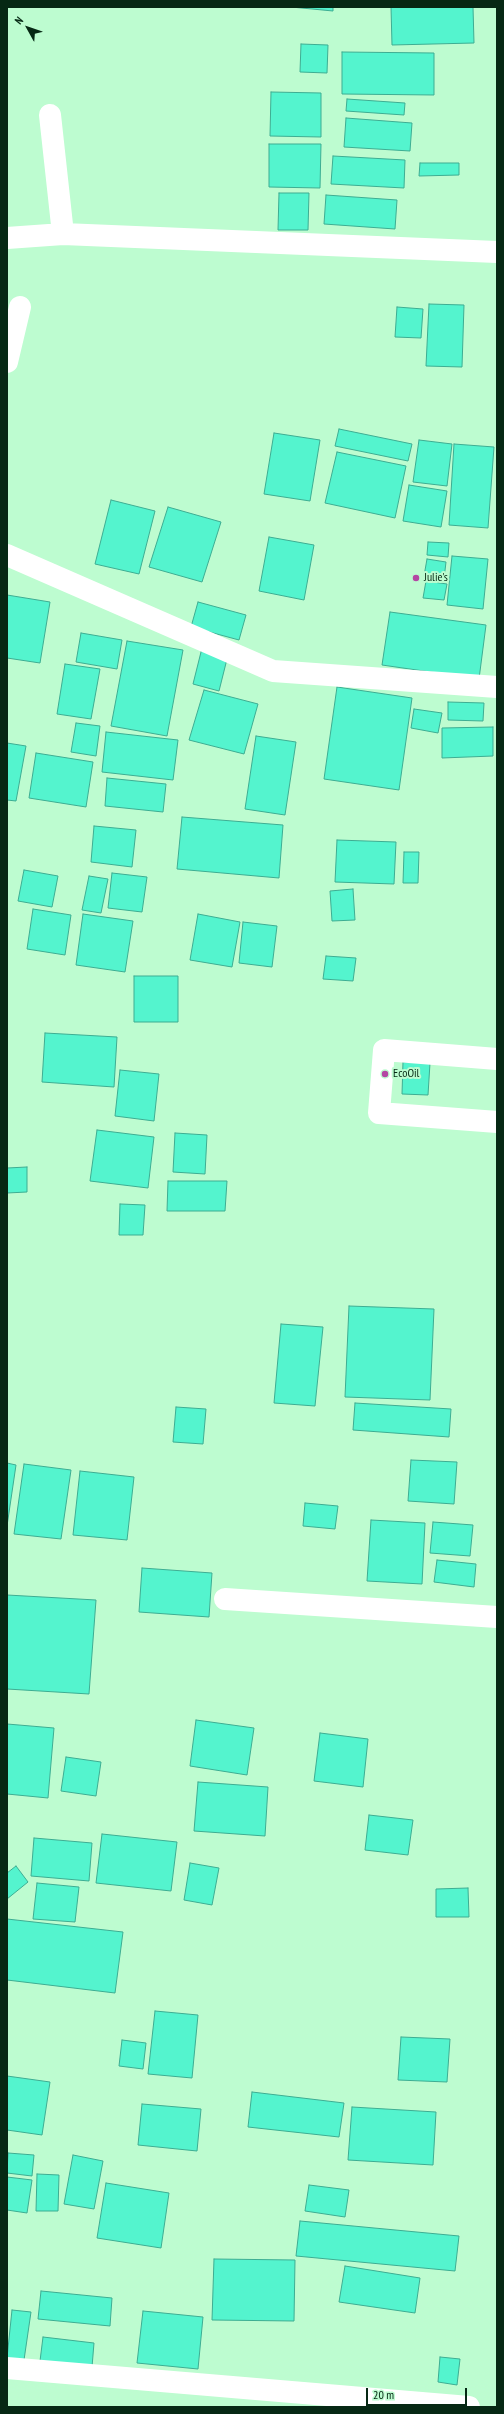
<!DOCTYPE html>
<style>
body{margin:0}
#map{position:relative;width:504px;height:2414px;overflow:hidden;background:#bdfcd0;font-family:"PT Sans Narrow",sans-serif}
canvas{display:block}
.frame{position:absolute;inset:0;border:8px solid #062814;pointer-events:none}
.north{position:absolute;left:8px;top:8px;width:40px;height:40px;-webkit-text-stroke:3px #bdfcd0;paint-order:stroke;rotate:310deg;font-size:11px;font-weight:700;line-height:16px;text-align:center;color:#062814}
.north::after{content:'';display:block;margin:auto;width:14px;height:18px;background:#062814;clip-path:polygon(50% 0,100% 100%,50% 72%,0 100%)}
.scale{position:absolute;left:366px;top:2388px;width:101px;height:18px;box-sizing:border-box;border:2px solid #062814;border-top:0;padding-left:5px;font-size:12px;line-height:14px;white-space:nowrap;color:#062814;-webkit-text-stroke:3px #bdfcd0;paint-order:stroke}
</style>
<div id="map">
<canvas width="504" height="2414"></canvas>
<div class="frame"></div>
<div class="north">N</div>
<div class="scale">20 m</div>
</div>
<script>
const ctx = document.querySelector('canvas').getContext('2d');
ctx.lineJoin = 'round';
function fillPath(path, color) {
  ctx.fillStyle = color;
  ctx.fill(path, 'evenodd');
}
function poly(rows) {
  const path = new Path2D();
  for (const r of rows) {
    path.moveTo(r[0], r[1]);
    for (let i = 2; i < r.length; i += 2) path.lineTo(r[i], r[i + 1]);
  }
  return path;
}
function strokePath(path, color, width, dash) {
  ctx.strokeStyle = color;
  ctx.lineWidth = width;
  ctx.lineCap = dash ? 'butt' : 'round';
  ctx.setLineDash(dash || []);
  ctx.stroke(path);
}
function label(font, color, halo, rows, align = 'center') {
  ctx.font = font + ' "PT Sans Narrow",sans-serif';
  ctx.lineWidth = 4;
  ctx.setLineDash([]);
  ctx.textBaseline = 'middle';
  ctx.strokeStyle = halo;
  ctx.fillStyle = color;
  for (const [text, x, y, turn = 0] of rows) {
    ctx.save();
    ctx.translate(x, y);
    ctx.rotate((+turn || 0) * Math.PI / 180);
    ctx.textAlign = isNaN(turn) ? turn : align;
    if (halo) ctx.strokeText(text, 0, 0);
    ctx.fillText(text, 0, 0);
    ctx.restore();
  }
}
const building = poly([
 [291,7,333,7,333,11,291,7],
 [391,7,473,7,474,43,392,45,391,7],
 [301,44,328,45,327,73,300,72,301,44],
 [342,52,434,53,434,95,342,94,342,52],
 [271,92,321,93,321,137,270,136,271,92],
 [347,99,405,103,404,115,346,111,347,99],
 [346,118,412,123,410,151,344,147,346,118],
 [269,144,321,144,320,188,269,187,269,144],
 [333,156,405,160,404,188,331,184,333,156],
 [420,163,459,163,459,175,419,176,420,163],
 [279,193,309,193,308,230,278,230,279,193],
 [326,195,397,200,395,229,324,224,326,195],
 [429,304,464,305,462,367,426,366,429,304],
 [397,307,423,309,421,338,395,337,397,307],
 [339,429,412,444,408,461,335,446,339,429],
 [274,433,320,440,310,501,264,494,274,433],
 [419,440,452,444,447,486,413,482,419,440],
 [454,444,494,447,488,528,449,525,454,444],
 [337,452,406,466,395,518,325,503,337,452],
 [409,485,447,491,441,527,403,521,409,485],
 [111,500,155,511,139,574,95,564,111,500],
 [168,507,221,522,202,582,149,567,168,507],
 [269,537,314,545,304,600,259,591,269,537],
 [428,542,449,543,448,557,427,555,428,542],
 [452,556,488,559,483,609,447,605,452,556],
 [427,559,446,562,444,579,424,576,427,559],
 [426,581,447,584,444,600,423,598,426,581],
 [7,595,50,602,40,663,7,658,7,595],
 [198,602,246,615,239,640,191,627,198,602],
 [390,612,486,625,479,679,382,665,390,612],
 [81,633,122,640,117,669,76,662,81,633],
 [127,641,183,650,167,736,111,726,127,641],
 [202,648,228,655,219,691,193,684,202,648],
 [65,664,100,669,91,719,57,714,65,664],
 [337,687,412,698,399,790,324,779,337,687],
 [204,690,258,704,244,754,189,740,204,690],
 [448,702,484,703,483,721,448,720,448,702],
 [414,709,442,713,438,733,411,728,414,709],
 [76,723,100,726,96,756,71,752,76,723],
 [493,727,493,756,442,758,442,728,493,727],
 [106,732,178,740,173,780,102,772,106,732],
 [256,736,296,742,285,815,245,809,256,736],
 [7,743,26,746,16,801,7,800,7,743],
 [36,753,93,762,86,807,29,798,36,753],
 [107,778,166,784,163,812,105,806,107,778],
 [182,817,283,825,279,878,177,869,182,817],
 [94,826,136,830,132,867,91,862,94,826],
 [337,840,396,842,394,884,335,882,337,840],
 [404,852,419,852,418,883,403,883,404,852],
 [24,870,58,876,52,907,18,901,24,870],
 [112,873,147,877,142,912,108,908,112,873],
 [89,876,108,879,101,913,82,910,89,876],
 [353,889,355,920,332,921,330,891,353,889],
 [33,909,71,915,65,955,27,949,33,909],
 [83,914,133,921,125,972,76,965,83,914],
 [198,914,240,922,232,967,190,960,198,914],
 [243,922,277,926,272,967,239,963,243,922],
 [326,956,356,958,353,981,323,979,326,956],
 [134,976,178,976,178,1022,134,1022,134,976],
 [45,1033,117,1037,114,1087,42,1082,45,1033],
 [403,1062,430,1063,428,1095,402,1094,403,1062],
 [120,1070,159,1074,154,1121,115,1116,120,1070],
 [97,1130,154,1137,148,1188,90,1181,97,1130],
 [175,1133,207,1135,205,1174,173,1172,175,1133],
 [27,1167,27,1192,7,1193,7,1168,27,1167],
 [168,1181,227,1181,225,1211,167,1211,168,1181],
 [120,1204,145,1205,143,1235,119,1235,120,1204],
 [349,1306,434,1309,430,1400,345,1397,349,1306],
 [281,1324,323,1327,315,1406,274,1403,281,1324],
 [355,1403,451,1409,449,1437,353,1430,355,1403],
 [176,1407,206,1409,203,1444,173,1442,176,1407],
 [411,1460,457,1462,454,1504,408,1501,411,1460],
 [7,1463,16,1465,7,1526,7,1463],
 [24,1464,71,1470,61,1539,14,1534,24,1464],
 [80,1471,134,1477,127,1540,73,1535,80,1471],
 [305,1503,338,1506,335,1529,303,1526,305,1503],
 [371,1520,425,1523,422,1584,367,1581,371,1520],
 [433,1522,473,1525,470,1556,430,1553,433,1522],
 [437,1560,476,1564,474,1587,434,1582,437,1560],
 [142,1568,212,1573,209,1617,139,1612,142,1568],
 [7,1595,96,1600,89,1694,7,1689,7,1595],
 [196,1720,254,1728,247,1775,190,1766,196,1720],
 [7,1724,54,1728,48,1798,7,1794,7,1724],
 [320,1733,368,1739,363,1787,314,1781,320,1733],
 [66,1757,101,1762,96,1796,61,1791,66,1757],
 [198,1782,268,1787,265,1836,194,1831,198,1782],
 [369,1815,413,1820,408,1855,365,1850,369,1815],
 [102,1834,177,1842,171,1891,96,1883,102,1834],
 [34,1838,92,1843,89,1881,31,1876,34,1838],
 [190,1863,219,1868,212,1905,184,1900,190,1863],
 [16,1866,28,1882,7,1899,7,1873,16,1866],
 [37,1883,79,1887,75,1922,33,1919,37,1883],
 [468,1888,469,1917,436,1917,436,1889,468,1888],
 [7,1919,123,1932,115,1993,7,1980,7,1919],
 [155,2011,198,2015,192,2078,148,2074,155,2011],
 [401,2037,450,2039,447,2082,398,2080,401,2037],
 [122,2040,146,2043,143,2069,119,2066,122,2040],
 [7,2076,50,2082,42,2135,7,2130,7,2076],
 [252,2092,344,2103,339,2137,248,2127,252,2092],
 [142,2104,201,2109,197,2151,138,2145,142,2104],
 [352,2107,436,2112,433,2165,348,2160,352,2107],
 [8,2153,34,2155,32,2176,7,2173,8,2153],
 [73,2155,103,2161,94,2209,64,2204,73,2155],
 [37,2174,59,2175,58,2211,36,2211,37,2174],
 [7,2177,32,2180,27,2213,7,2210,7,2177],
 [106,2183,169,2193,161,2248,97,2238,106,2183],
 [309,2185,349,2190,345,2217,305,2211,309,2185],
 [300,2221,459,2236,455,2271,296,2256,300,2221],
 [214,2259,295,2260,294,2321,212,2320,214,2259],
 [345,2266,420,2278,415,2313,339,2302,345,2266],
 [41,2291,112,2298,110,2326,38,2319,41,2291],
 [12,2310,31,2312,24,2360,7,2358,12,2310],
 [143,2311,203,2317,198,2369,137,2363,143,2311],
 [43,2337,94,2343,92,2367,40,2361,43,2337],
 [440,2357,460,2359,457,2385,438,2382,440,2357]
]);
const minor = poly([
 [50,115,63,234],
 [7,238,63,234,497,252],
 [7,362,20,307],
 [7,555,273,671,497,687],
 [497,1059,384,1050,379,1113,497,1122],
 [225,1599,497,1617],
 [7,2368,469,2407]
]);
const markers = [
 [416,578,4,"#b446a3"],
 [385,1074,4,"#b446a3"]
];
const poiNames = [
 ["Julie's",424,578],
 ["EcoOil",393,1074]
];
fillPath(building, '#54f4ce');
strokePath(building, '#3dad92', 1);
strokePath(minor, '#fff', 22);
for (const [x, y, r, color] of markers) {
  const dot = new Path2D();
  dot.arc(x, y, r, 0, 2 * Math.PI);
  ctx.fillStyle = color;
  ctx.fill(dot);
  strokePath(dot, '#bdfcd0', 1.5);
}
label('12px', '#062814', '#bdfcd0', poiNames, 'left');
</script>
